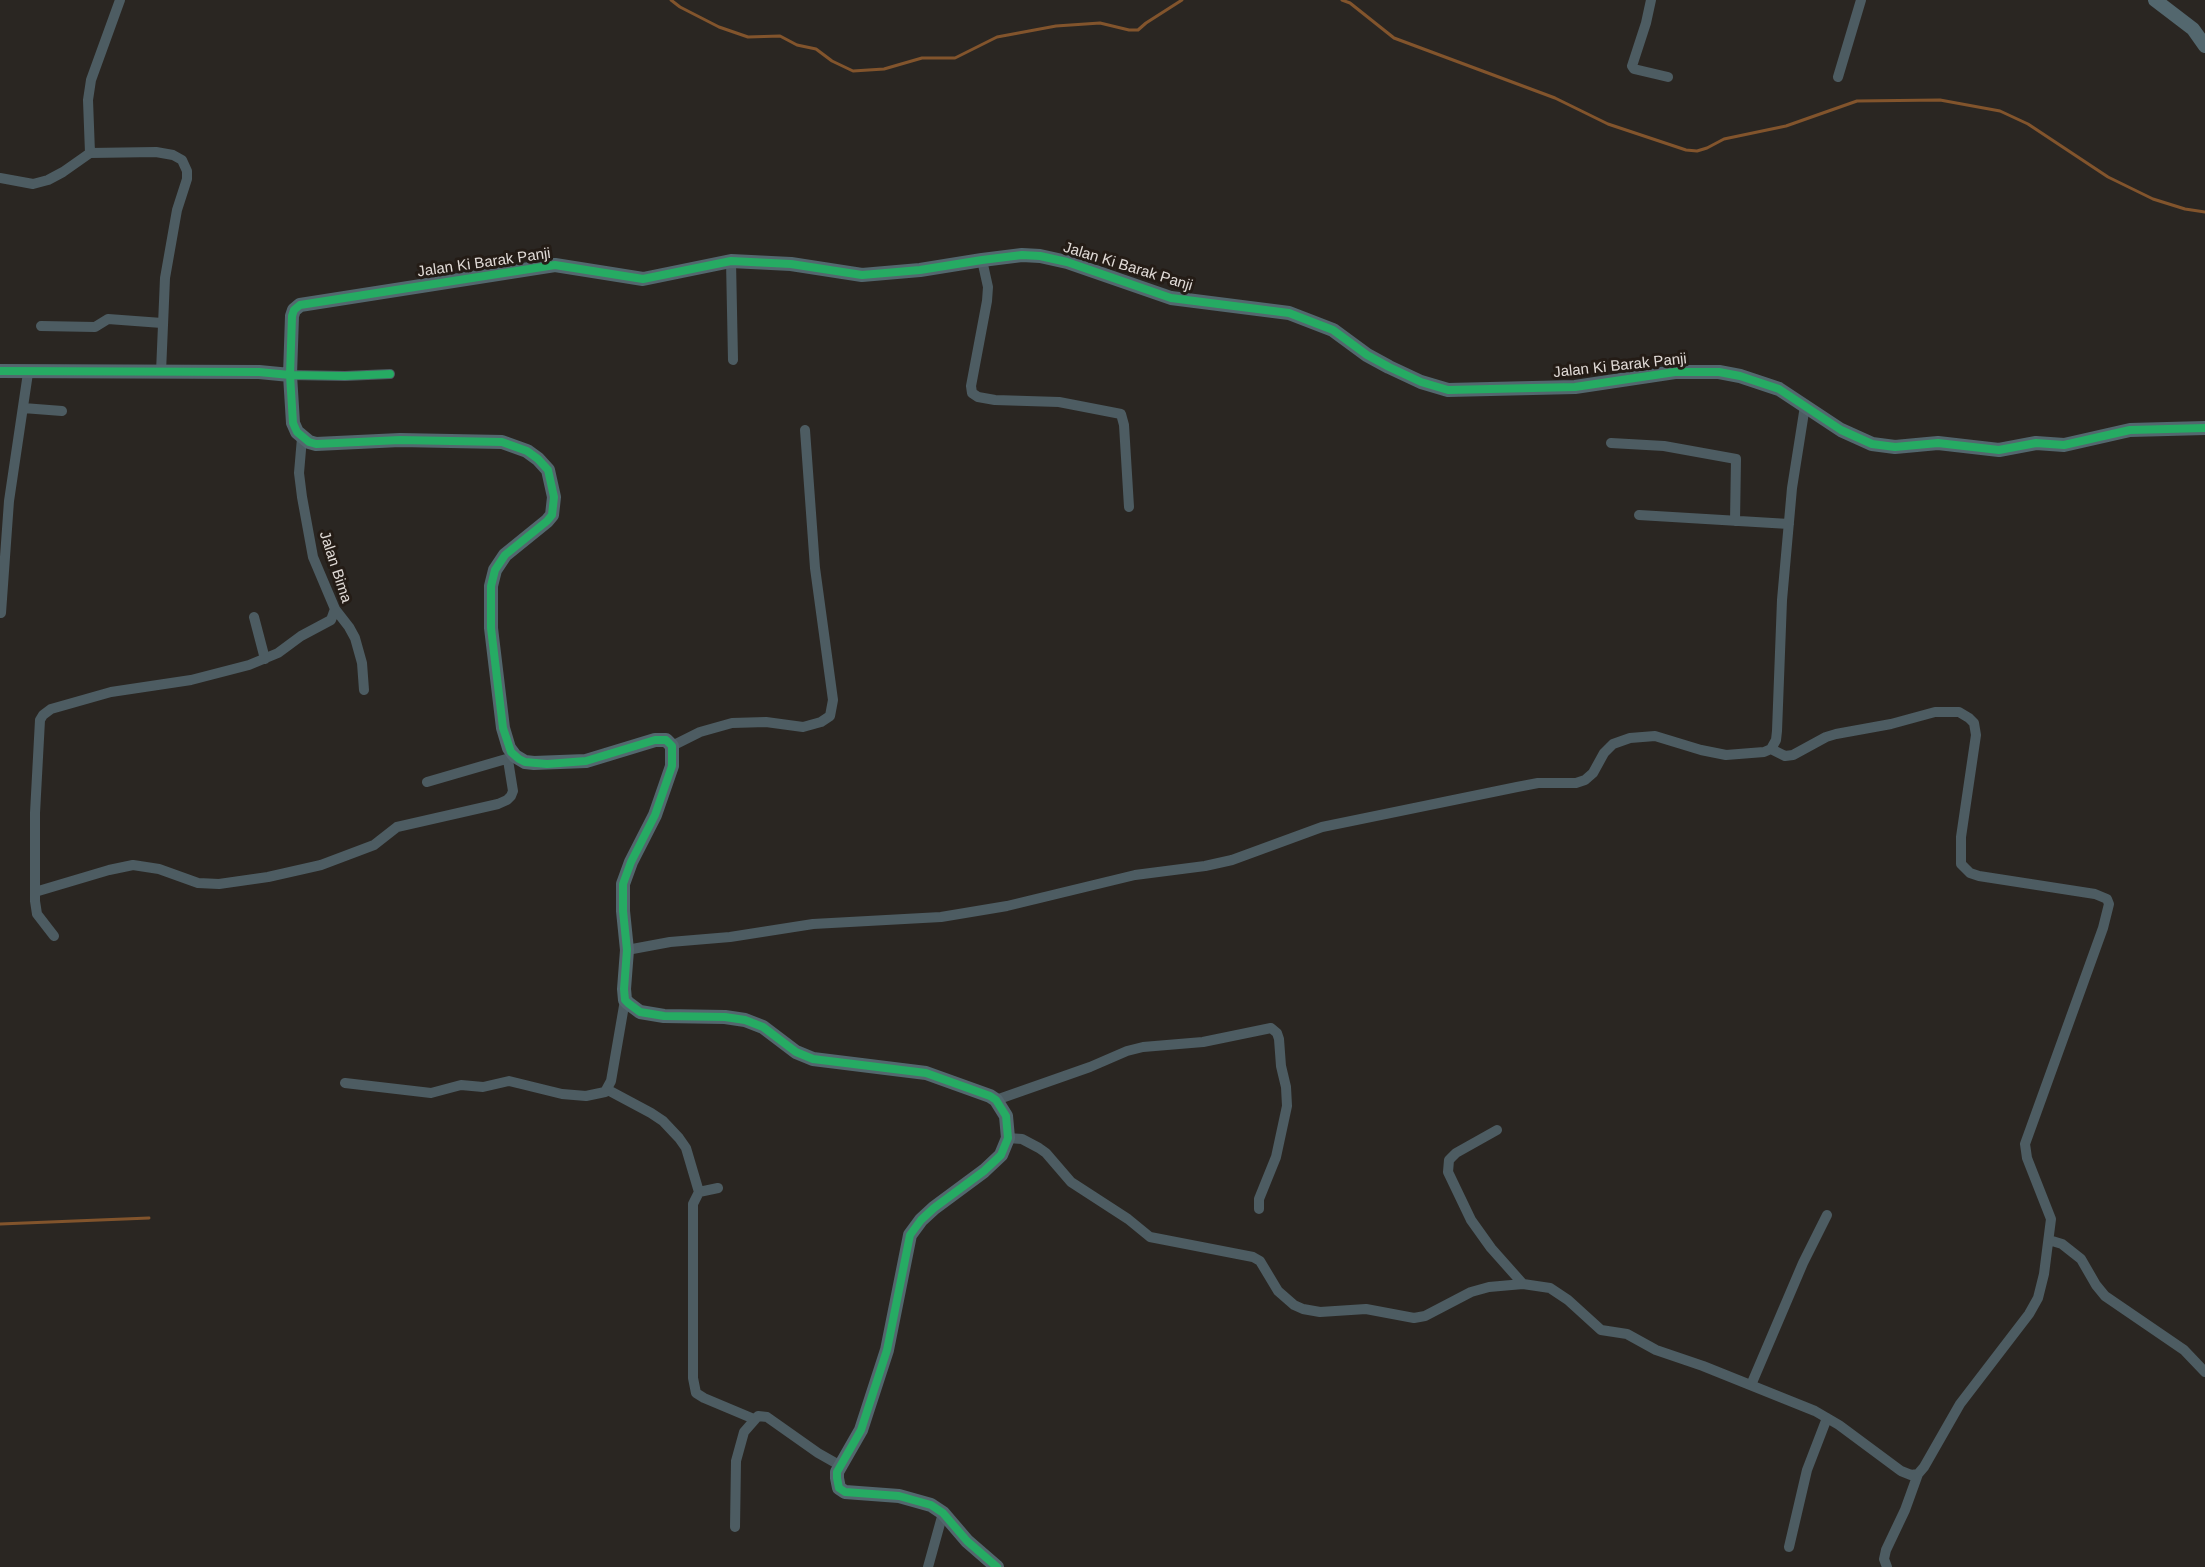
<!DOCTYPE html>
<style>
body{margin:0}
canvas{display:block;background:#2a2622}
</style>
<canvas width="2205" height="1567"></canvas>
<script>
const ctx = document.querySelector('canvas').getContext('2d');
ctx.lineJoin = 'round';
function poly(rows) {
  const path = new Path2D();
  for (const r of rows) {
    path.moveTo(r[0], r[1]);
    for (let i = 2; i < r.length; i += 2) path.lineTo(r[i], r[i + 1]);
  }
  return path;
}
function strokePath(path, color, width, dash) {
  ctx.strokeStyle = color;
  ctx.lineWidth = width;
  ctx.lineCap = dash ? 'butt' : 'round';
  ctx.setLineDash(dash || []);
  ctx.stroke(path);
}
function label(font, color, halo, rows, align = 'center') {
  ctx.font = font + ' Arial,sans-serif';
  ctx.lineWidth = 6;
  ctx.setLineDash([]);
  ctx.textBaseline = 'middle';
  ctx.strokeStyle = halo;
  ctx.fillStyle = color;
  for (const [text, x, y, turn = 0] of rows) {
    ctx.save();
    ctx.translate(x, y);
    ctx.rotate((+turn || 0) * Math.PI / 180);
    ctx.textAlign = isNaN(turn) ? turn : align;
    if (halo) ctx.strokeText(text, 0, 0);
    ctx.fillText(text, 0, 0);
    ctx.restore();
  }
}
const stream = poly([
 [671,0,680,7,719,27,748,37,780,36,797,45,816,49,832,61,853,71,884,69,922,58,955,58,997,37,1056,26,1100,23,1129,30,1138,30,1146,23,1182,0],
 [1342,0,1350,3,1394,38,1555,98,1608,124,1686,150,1697,151,1707,148,1724,139,1786,126,1857,101,1940,100,2000,111,2028,124,2108,177,2153,199,2185,209,2205,212],
 [0,1224,149,1218]
]);
const street = poly([
 [120,0,91,80,88,100,90,153,156,152,173,155,182,160,187,171,187,179,177,210,165,278,161,372],
 [1651,0,1646,23,1632,66,1634,69,1668,77],
 [1838,77,1861,0],
 [0,178,33,184,48,180,63,172,90,153],
 [982,260,988,287,987,301,971,386,972,393,978,397,995,400,1059,402,1121,414,1124,425,1129,507],
 [731,261,733,360],
 [41,326,95,327,108,319,162,323],
 [290,375,345,376,390,374],
 [23,408,62,411],
 [1611,443,1664,446,1736,459,1735,521],
 [1639,515,1789,524],
 [335,609,349,627,355,638,362,663,364,690],
 [1,613,9,501,28,373],
 [254,617,265,659],
 [672,746,700,732,732,723,766,722,803,727,821,722,830,716,833,700,815,568,805,430],
 [427,782,513,757],
 [35,892,109,870,133,865,159,869,198,883,219,884,268,877,321,865,374,845,397,827,498,804,507,800,511,796,513,791,508,760],
 [54,936,37,914,35,901,35,813,40,720,43,715,51,709,111,692,191,680,249,665,278,653,301,636,331,620,335,609,313,557,302,497,299,473,302,438],
 [627,950,670,942,730,937,813,924,941,917,1007,906,1135,875,1205,866,1232,860,1322,827,1517,787,1538,783,1576,783,1585,780,1593,773,1604,753,1613,744,1630,738,1655,736,1701,750,1726,755,1764,752,1771,749,1776,740,1777,731,1782,600,1792,488,1805,406],
 [345,1083,431,1093,461,1085,483,1087,509,1081,562,1094,586,1096,605,1092,611,1081,625,1000],
 [608,1090,651,1113,663,1121,679,1138,686,1148,699,1192],
 [996,1100,1090,1067,1127,1051,1143,1047,1203,1042,1271,1028,1277,1033,1279,1039,1281,1066,1286,1087,1287,1106,1276,1157,1259,1199,1259,1209],
 [1497,1130,1456,1153,1449,1160,1448,1172,1471,1220,1491,1248,1523,1284],
 [1008,1138,1022,1139,1039,1148,1046,1153,1071,1182,1128,1219,1150,1237,1253,1257,1260,1261,1278,1291,1294,1305,1303,1309,1320,1312,1366,1309,1414,1318,1425,1316,1471,1292,1489,1287,1523,1284,1550,1288,1568,1300,1601,1330,1627,1334,1656,1350,1703,1366,1815,1411,1839,1425,1901,1471,1911,1475,1918,1474,1924,1467,1960,1404,2029,1314,2038,1298,2044,1274,2051,1219,2027,1158,2025,1144,2103,928,2109,904,2107,899,2095,894,1979,876,1970,873,1961,864,1961,837,1976,735,1974,723,1969,718,1959,712,1935,712,1891,724,1836,734,1826,737,1793,755,1785,756,1771,749],
 [718,1188,699,1192,693,1204,693,1378,696,1393,704,1398,754,1419],
 [2049,1240,2062,1244,2081,1259,2096,1285,2105,1296,2184,1350,2205,1372],
 [1751,1385,1803,1263,1827,1215],
 [735,1527,736,1461,744,1432,758,1416,767,1417,818,1453,841,1466],
 [1789,1547,1807,1470,1827,1418],
 [928,1567,943,1513],
 [1887,1567,1884,1559,1886,1550,1905,1510,1918,1474]
]);
const secondary = poly([
 [2155,0,2193,29,2205,46],
 [0,371,259,372,290,375,292,316,294,310,300,305,555,265,643,279,731,261,791,264,862,275,920,270,982,260,1022,255,1040,256,1067,262,1171,298,1289,313,1333,330,1367,355,1389,367,1421,382,1448,390,1575,387,1675,372,1719,372,1740,376,1779,389,1841,430,1872,444,1895,447,1938,443,1999,450,2036,443,2064,445,2130,430,2205,428],
 [290,375,293,423,297,432,309,442,316,444,400,440,502,442,527,451,538,459,548,470,554,497,552,515,547,521,505,555,495,570,491,586,491,628,503,728,509,748,515,756,525,762,534,763,586,761,655,740,666,740,672,746,672,766,655,815,631,862,623,884,623,911,627,950,624,989,625,1000,628,1003,640,1012,664,1016,725,1017,745,1020,763,1027,796,1052,813,1059,926,1073,990,1096,996,1100,1006,1116,1008,1138,1001,1155,984,1171,934,1208,921,1220,910,1235,887,1350,861,1430,837,1472,837,1478,839,1488,845,1492,899,1496,931,1505,943,1513,967,1541,997,1567]
]);
const cycleway = poly([
 [0,371,259,372,290,375,292,316,294,310,300,305,555,265,643,279,731,261,791,264,862,275,920,270,982,260,1022,255,1040,256,1067,262,1171,298,1289,313,1333,330,1367,355,1389,367,1421,382,1448,390,1575,387,1675,372,1719,372,1740,376,1779,389,1841,430,1872,444,1895,447,1938,443,1999,450,2036,443,2064,445,2130,430,2205,428],
 [390,374,345,376,290,375,293,423,297,432,309,442,316,444,400,440,502,442,527,451,538,459,548,470,554,497,552,515,547,521,505,555,495,570,491,586,491,628,503,728,511,752,519,759,525,762,547,764,586,761,655,740,666,740,672,746,672,766,655,815,631,862,623,884,623,911,627,950,624,989,625,1000,628,1003,640,1012,664,1016,725,1017,745,1020,763,1027,796,1052,813,1059,926,1073,990,1096,996,1100,1006,1116,1008,1138,1001,1155,984,1171,934,1208,921,1220,910,1235,887,1350,861,1430,837,1472,837,1478,839,1488,845,1492,899,1496,931,1505,943,1513,967,1541,997,1567]
]);
const streetNames = [
 ["Jalan Ki Barak Panji",484,263,-8],
 ["Jalan Ki Barak Panji",1128,267,17],
 ["Jalan Ki Barak Panji",1620,366,-6],
 ["Jalan Bima",335,567,72]
];
strokePath(stream, '#82542c', 3);
strokePath(street, '#4d5c62', 10);
strokePath(secondary, '#53676e', 14);
strokePath(cycleway, '#26ab63', 8);
label('15px', '#e1dbd7', '#241c16', streetNames);
</script>
